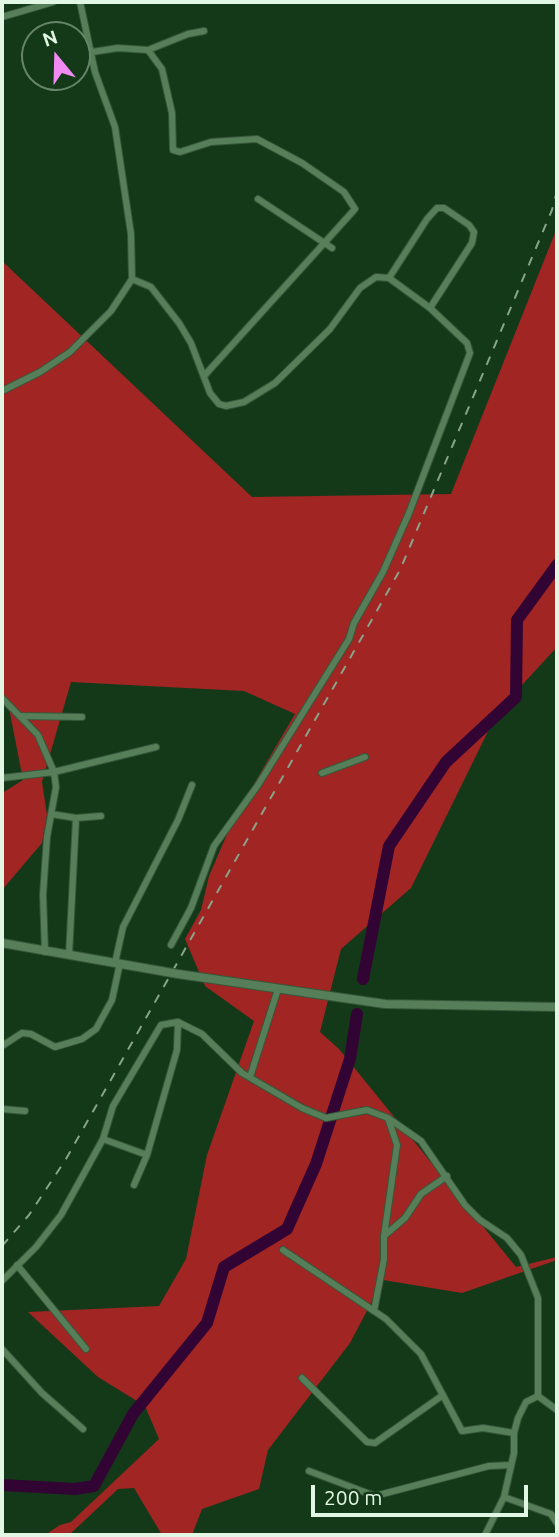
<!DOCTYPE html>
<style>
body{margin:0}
#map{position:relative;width:559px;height:1537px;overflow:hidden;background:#143919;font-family:Ubuntu,sans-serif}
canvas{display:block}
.frame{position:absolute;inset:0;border:4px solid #e2f7e3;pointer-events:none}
.north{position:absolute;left:21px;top:21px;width:70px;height:70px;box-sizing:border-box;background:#143919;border:2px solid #66856a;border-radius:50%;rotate:341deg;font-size:19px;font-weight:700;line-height:28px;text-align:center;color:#e2f7e3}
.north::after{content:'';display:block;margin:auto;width:24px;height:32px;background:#f28af3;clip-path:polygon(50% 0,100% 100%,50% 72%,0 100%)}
.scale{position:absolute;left:311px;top:1485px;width:217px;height:32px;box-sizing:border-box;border:4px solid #e2f7e3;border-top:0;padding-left:9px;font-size:21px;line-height:24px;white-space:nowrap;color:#e2f7e3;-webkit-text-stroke:5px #143919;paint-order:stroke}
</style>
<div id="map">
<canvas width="559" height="1537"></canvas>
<div class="frame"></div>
<div class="north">N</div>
<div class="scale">200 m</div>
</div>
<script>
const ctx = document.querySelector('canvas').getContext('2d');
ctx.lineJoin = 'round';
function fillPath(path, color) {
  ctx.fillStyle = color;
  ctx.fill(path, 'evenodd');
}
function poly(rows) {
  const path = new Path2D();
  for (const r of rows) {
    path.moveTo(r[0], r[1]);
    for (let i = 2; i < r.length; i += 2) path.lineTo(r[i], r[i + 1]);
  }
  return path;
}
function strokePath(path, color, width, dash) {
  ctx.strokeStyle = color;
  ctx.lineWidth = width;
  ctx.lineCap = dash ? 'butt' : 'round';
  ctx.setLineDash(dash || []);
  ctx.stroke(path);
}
const forest = poly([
 [557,228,557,647,498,711,411,888,341,949,320,1032,339,1049,516,1267,557,1257,557,1260,462,1293,383,1280,350,1343,268,1450,259,1489,202,1509,192,1535,162,1535,134,1488,118,1489,69,1535,45,1535,60,1525,71,1522,159,1439,145,1406,98,1377,28,1312,159,1306,186,1259,207,1155,254,1021,205,986,185,939,201,910,209,876,234,818,295,714,244,691,71,682,42,782,47,815,42,843,2,890,2,793,23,780,9,708,2,697,2,261,252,497,451,494]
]);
const river = poly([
 [363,979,389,846,446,762,516,697,517,620,557,565],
 [2,1485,75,1489,94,1486,133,1414,207,1323,224,1267,287,1229,316,1164,350,1059,357,1014]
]);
const minor = poly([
 [2,17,53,2],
 [148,50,162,69,172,113,173,150,180,152,211,142,257,139,302,163,344,192,355,209,204,376],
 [92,52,118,48,148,50,188,34,204,31],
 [258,199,332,248],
 [389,278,427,219,437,208,444,208,469,225,474,232,472,243,430,308],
 [132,279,151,287,179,323,191,343,210,393,219,404,226,406,244,402,275,383,330,329,360,288,376,277,389,278,430,308,467,343,470,353,409,513,383,572,354,623,349,639,258,785,214,846,191,908,171,945],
 [2,391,40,372,70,352,111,311,132,279,131,234,115,127,95,72,80,2],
 [2,698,38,735,54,772,56,787,47,837,43,895,45,952],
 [21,716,82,717],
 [322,773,365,757],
 [2,778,54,772,156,747],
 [51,814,76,818,101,816],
 [69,955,76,818],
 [115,963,123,927,178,820,192,785],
 [2,1046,22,1033,31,1034,55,1047,82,1039,96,1029,112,1000,120,963],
 [250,1077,278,989],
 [2,1109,25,1111],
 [103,1139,147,1155],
 [134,1185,147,1155,177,1050,178,1022],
 [384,1236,405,1218,421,1194,447,1176],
 [283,1250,386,1319,421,1354,462,1431,483,1428,514,1433],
 [17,1265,86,1349],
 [2,1281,36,1247,61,1215,103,1139,113,1106,161,1025,178,1022,202,1034,242,1073,302,1108,326,1118,367,1110,388,1118,421,1141,465,1205,480,1220,507,1238,521,1255,538,1298,538,1396,557,1410],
 [374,1311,384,1259,384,1236,397,1145,388,1118],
 [2,1349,42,1393,83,1429],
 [302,1378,367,1442,375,1443,443,1395],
 [309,1471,375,1496,489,1466,511,1465],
 [504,1497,551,1514,557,1523],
 [485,1535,504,1497,514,1453,514,1433,518,1418,526,1402,538,1396]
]);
const tertiary = poly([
 [2,943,161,971],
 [178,974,385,1004,557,1007]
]);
const rail = poly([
 [2,1246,29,1215,66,1159,400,570,552,210,557,191]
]);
const tertiaryBridge = poly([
 [161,971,178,974]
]);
fillPath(forest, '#a12523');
strokePath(river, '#320434', 12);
strokePath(minor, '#355739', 8);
strokePath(tertiary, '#355739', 10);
strokePath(minor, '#567e59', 6);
strokePath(tertiary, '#567e59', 8);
strokePath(rail, '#88a48a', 2, [9, 9]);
strokePath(tertiaryBridge, '#355739', 10, []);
strokePath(tertiaryBridge, '#567e59', 8);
</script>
